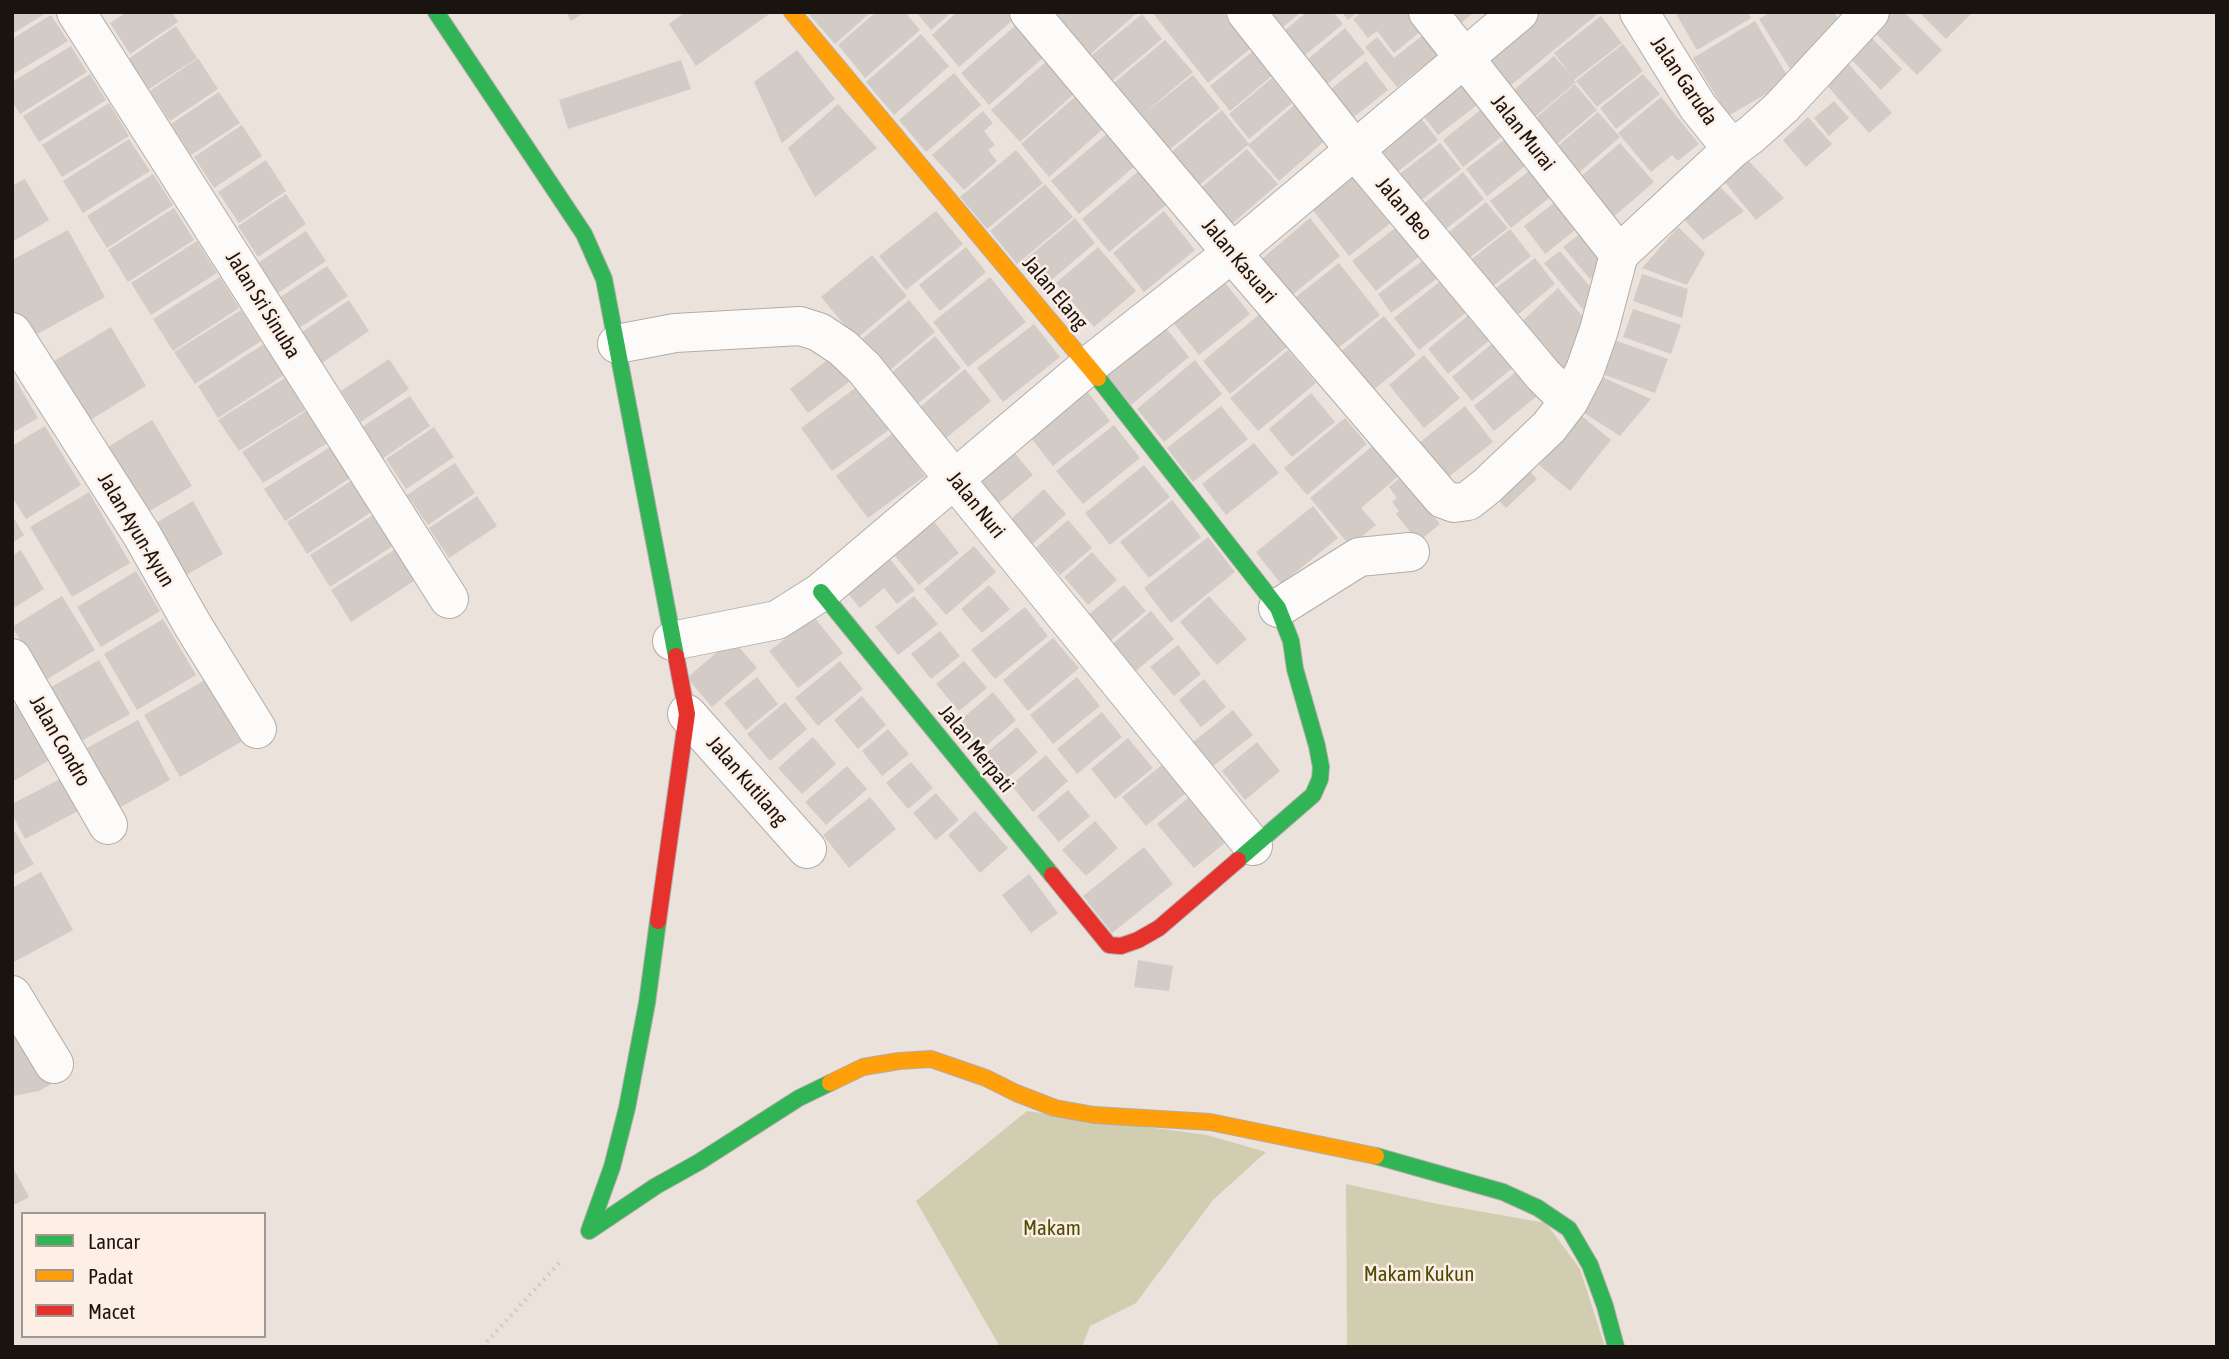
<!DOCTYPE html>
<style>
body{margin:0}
#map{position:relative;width:2229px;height:1359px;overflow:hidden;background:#ece2dc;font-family:"Asap Condensed",sans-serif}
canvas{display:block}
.frame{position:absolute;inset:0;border:14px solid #1a1411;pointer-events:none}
.legend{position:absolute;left:21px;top:1212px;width:245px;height:126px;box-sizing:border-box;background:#fdeee6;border:2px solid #a29791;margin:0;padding:9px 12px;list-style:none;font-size:21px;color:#1a1411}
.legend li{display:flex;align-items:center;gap:14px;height:35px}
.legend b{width:35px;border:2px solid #a29791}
</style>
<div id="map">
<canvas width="2229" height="1359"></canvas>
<div class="frame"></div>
<ul class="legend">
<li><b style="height:9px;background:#30b455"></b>Lancar</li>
<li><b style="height:9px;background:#ff9f0a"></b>Padat</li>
<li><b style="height:9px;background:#e5322d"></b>Macet</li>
</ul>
</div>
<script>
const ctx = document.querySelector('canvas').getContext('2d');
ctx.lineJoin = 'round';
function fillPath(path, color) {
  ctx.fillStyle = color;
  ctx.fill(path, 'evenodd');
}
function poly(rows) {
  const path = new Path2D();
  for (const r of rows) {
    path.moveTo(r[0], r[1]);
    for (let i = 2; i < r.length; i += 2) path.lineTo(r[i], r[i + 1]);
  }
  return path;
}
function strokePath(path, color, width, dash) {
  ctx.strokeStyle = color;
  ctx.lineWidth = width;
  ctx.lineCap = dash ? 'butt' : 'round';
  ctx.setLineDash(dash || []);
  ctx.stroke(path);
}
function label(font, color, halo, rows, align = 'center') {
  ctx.font = font + ' "Asap Condensed",sans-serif';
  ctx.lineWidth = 5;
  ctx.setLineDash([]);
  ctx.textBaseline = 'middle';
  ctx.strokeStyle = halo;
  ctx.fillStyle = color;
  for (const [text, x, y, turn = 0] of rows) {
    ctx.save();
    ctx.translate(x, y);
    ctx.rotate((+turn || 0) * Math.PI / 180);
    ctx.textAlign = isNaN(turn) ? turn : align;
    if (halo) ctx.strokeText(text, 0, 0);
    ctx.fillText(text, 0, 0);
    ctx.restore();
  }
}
const green = poly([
 [1027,1111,1207,1135,1266,1152,1213,1200,1136,1303,1090,1326,1082,1347,1000,1347,916,1201],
 [1346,1184,1438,1204,1546,1223,1580,1269,1605,1347,1347,1347]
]);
const building = poly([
 [12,12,48,12,12,34],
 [127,12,172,12,178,22,130,54,110,23],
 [566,12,585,12,571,21],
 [685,12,772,12,696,66,669,24],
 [807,12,871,12,835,44],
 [876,12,905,12,920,30,865,78,838,45],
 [916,12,952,12,931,30],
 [957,12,1008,12,1014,19,959,67,932,35],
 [1044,12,1138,12,1085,59],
 [1152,12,1223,12,1251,48,1208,83],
 [1259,12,1301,12,1276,33],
 [1307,12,1333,12,1343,24,1299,60,1279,35],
 [1341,12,1358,12,1348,20],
 [1362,12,1412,12,1425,28,1394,53,1377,31,1368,38,1353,19],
 [1438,12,1474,12,1453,30],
 [1540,12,1600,12,1504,91,1480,61],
 [1675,12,1748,12,1751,18,1697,50],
 [1771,12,1834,12,1842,25,1794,75,1759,19],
 [1887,12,1904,12,1942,50,1917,75,1871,29],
 [1919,12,1973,12,1946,39],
 [1142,14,1162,39,1107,85,1086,60],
 [51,15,68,41,12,75,12,39],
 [1601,16,1622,43,1574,80,1576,82,1530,121,1508,95,1554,56,1571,75,1554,53],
 [1755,21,1790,80,1728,116,1693,58],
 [1016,25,1044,57,989,105,961,73],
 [176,26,197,58,149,89,128,59],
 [1345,28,1365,53,1322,88,1302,64],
 [1428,31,1444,50,1397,87,1365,47,1377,37,1394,58],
 [1866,32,1902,69,1881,90,1845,53],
 [921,34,949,66,894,115,866,82],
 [1165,40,1193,72,1140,117,1193,75,1220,108,1162,156,1108,88],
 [1623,44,1643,71,1597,107,1576,81],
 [71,46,87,72,20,114,12,101,12,82],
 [797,50,835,99,782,143,754,82],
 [1253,51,1273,75,1230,111,1210,86],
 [198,58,218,89,170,121,150,91],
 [681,60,691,89,568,129,559,100],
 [1047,61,1074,94,1020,142,991,110],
 [1366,61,1388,90,1350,120,1327,92],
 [1846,61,1892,113,1869,133,1823,81],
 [1465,72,1485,99,1438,135,1418,109],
 [954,73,981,105,926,152,899,120],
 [90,74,106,100,39,142,23,116],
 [1643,74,1660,94,1616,129,1600,108],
 [1272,78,1292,103,1249,139,1229,114],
 [1575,84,1597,110,1551,149,1530,123],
 [219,92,240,123,191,155,171,124],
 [1076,96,1104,128,1049,177,1021,144],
 [1661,97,1699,144,1678,161,1672,155,1651,172,1618,133],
 [1834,101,1849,118,1829,136,1814,118],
 [1298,102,1329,137,1279,181,1248,145],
 [109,103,129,136,62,177,42,145],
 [1489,103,1510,130,1463,167,1443,140],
 [838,104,877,148,815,197,788,148],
 [1222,110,1249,144,1191,192,1164,158],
 [983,111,993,123,984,131,995,145,988,150,997,161,964,190,932,155],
 [1598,112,1620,137,1575,176,1553,150],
 [1417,113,1438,140,1391,177,1370,150],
 [1808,117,1832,144,1806,167,1783,140],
 [242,125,262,156,214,188,194,157],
 [1109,132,1136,165,1079,214,1051,181],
 [1513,133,1534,159,1487,196,1466,169],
 [129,139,150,171,83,213,63,181],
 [1440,143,1461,169,1414,206,1393,179],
 [1620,143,1654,182,1611,219,1577,180],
 [1247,149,1278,184,1227,228,1196,192],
 [1016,150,1043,183,987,229,960,197],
 [1741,153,1784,198,1756,220,1718,174],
 [266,160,286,191,239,223,218,192],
 [1537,165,1558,191,1511,228,1490,201],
 [1140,170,1167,204,1109,252,1082,219],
 [1354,170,1393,221,1349,256,1309,205],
 [1463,172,1484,199,1437,236,1416,210],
 [153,174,173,205,107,248,87,216],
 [25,179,49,220,12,242,12,186],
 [1713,180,1744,211,1703,240,1679,214],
 [1045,184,1073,217,1017,264,990,231],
 [286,194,306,224,258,257,238,226],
 [1558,200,1579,227,1545,254,1524,226],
 [1486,202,1508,228,1460,265,1440,239],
 [174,208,194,240,128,282,108,250],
 [936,211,963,244,906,290,879,256],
 [1164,211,1195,250,1144,292,1113,253],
 [1075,218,1095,243,1041,289,1020,264],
 [1310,218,1340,256,1287,299,1257,263],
 [1398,226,1421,255,1376,291,1352,261],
 [1678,227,1705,253,1687,285,1642,268],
 [1510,229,1531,256,1484,293,1463,266],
 [68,230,105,297,26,340,12,315,12,260],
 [306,231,326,261,278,293,258,263],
 [1581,233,1608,264,1590,279,1563,247],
 [197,241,217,273,151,315,131,283],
 [966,247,986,272,940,311,919,285],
 [1098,247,1136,291,1094,327,1056,283],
 [1560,251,1598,296,1591,319,1544,263],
 [872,255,907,296,856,339,821,297],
 [1535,258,1555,284,1509,322,1487,295],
 [1425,259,1439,277,1391,313,1378,294],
 [1339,263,1380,315,1333,352,1292,300],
 [327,266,348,296,299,328,279,298],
 [1642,274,1688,289,1682,318,1633,301],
 [1219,275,1250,314,1199,355,1168,316],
 [220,277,239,308,173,351,153,319],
 [990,277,1026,322,968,367,933,322],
 [1442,280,1467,312,1419,350,1394,318],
 [1558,288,1590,325,1566,381,1518,325],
 [349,300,369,331,322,363,302,332],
 [909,300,935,332,883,376,856,344],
 [1633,309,1681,325,1671,354,1623,337],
 [241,310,261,341,195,384,174,352],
 [1261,313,1288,346,1230,394,1203,361],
 [1471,313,1491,339,1448,374,1428,349],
 [1384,316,1416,355,1365,397,1333,358],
 [1162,323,1189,357,1131,405,1104,372],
 [1034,324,1060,357,1003,402,977,368],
 [111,327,146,386,90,420,54,361],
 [935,336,961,368,909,411,883,380],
 [1614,340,1668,359,1655,393,1602,374],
 [1495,341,1515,366,1472,401,1452,377],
 [264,344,284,375,218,418,198,386],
 [1288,350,1316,383,1258,431,1230,398],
 [1424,355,1460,398,1424,428,1389,385],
 [830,358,849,382,808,413,790,389],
 [389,359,409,389,361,422,341,391],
 [1195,360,1222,394,1164,442,1137,409],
 [965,369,991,401,939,444,913,413],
 [1517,371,1537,396,1494,431,1474,406],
 [12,374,38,418,12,433],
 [1602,377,1651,399,1620,436,1581,411],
 [285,378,305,410,239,451,218,420],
 [858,386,890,429,832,471,801,428],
 [1084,387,1110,421,1053,466,1027,433],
 [1311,393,1335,422,1292,457,1269,429],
 [410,396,430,426,382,459,362,427],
 [1221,406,1248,439,1193,482,1167,448],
 [1465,406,1493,442,1442,482,1414,447],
 [1571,407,1611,440,1570,491,1539,465,1555,446],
 [309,409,329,442,263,483,242,452],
 [1345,418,1367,444,1307,495,1284,468],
 [152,420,192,486,143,515,103,450],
 [1114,425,1140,458,1083,504,1056,471],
 [45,426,81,485,26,519,12,497,12,446],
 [434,427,454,457,406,489,386,459],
 [893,433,925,476,868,518,836,476],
 [1254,443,1279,473,1226,515,1202,484],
 [1376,443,1401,474,1361,508,1376,525,1350,546,1310,498],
 [330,447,350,478,285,521,264,489],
 [1013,451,1033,475,998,504,978,481],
 [455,463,475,493,428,525,407,495],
 [1523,464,1537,479,1506,508,1492,493],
 [1144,465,1170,497,1110,545,1085,513],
 [1402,476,1440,524,1418,542,1396,514,1399,511,1392,502,1397,498,1389,487],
 [354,479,373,511,307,554,287,522],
 [1044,489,1066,514,1030,546,1009,521],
 [89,492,130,563,72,597,30,527],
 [477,496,497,526,449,558,429,528],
 [1172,500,1201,537,1149,578,1120,542],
 [193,501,223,554,179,579,149,527],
 [1313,506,1338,538,1281,584,1256,552],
 [376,513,396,544,330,587,310,555],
 [12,515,24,535,12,543],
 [931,518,959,553,919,585,891,551],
 [1068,520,1092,548,1060,575,1036,548],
 [1208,537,1235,572,1171,623,1144,588],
 [974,546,996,572,946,615,924,589],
 [397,548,417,579,351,622,331,590],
 [21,550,44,589,12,609,12,556],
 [1092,552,1117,580,1088,605,1064,577],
 [886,554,915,590,897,604,884,588,860,608,844,589],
 [136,571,160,611,101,647,77,607],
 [989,585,1010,609,982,633,961,609],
 [1124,585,1146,611,1104,646,1082,620],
 [62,596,95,650,46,680,12,627],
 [914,596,938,624,898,655,875,627],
 [1209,596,1247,639,1217,665,1180,622],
 [1025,607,1048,636,995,679,971,650],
 [1151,611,1174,639,1131,675,1108,648],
 [814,617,843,653,798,688,769,651],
 [163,619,196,675,137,710,104,654],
 [940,631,960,656,931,679,911,654],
 [1053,638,1079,668,1028,711,1003,680],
 [732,639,757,668,712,707,687,678],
 [1178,645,1201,674,1174,696,1150,667],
 [99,660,130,714,76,744,46,690],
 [840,661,863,689,818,726,795,698],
 [964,661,987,688,959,711,936,684],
 [757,677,778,704,746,730,724,703],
 [1077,677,1100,706,1053,744,1030,715],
 [1204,679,1226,707,1201,727,1179,700],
 [205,680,241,742,180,777,144,715],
 [993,692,1016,720,979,752,956,724],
 [862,696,886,725,858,749,834,720],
 [785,702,807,729,770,761,747,734],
 [19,703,51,759,12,782,12,707],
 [1233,710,1253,735,1212,767,1193,742],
 [1102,712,1122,737,1077,774,1057,749],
 [138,720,170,780,110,813,78,753],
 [1017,727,1038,752,1005,780,984,755],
 [888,729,909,754,882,776,862,751],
 [813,737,836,764,802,794,778,768],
 [1128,738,1153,768,1115,799,1091,769],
 [1257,742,1280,771,1245,800,1222,771],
 [1046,755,1068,781,1033,812,1011,785],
 [1168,760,1191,789,1146,826,1122,797],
 [911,762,933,788,908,809,886,783],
 [847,766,867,789,826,825,805,802],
 [60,779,78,811,25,839,12,814,12,804],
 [1068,790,1090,816,1059,842,1037,816],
 [936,793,959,820,936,840,913,813],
 [870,797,896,829,849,868,823,835],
 [1189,797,1226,842,1194,868,1157,824],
 [975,811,1008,848,980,873,948,835],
 [1095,821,1118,848,1086,876,1062,850],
 [12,827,34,864,12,876],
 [1144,847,1173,884,1112,933,1083,896],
 [41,872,73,930,12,963,12,888],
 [1029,874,1058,913,1031,933,1002,895],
 [1138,960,1173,966,1169,991,1134,987],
 [12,1007,53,1083,39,1091,12,1096],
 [12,1166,29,1197,12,1206]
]);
const path = poly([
 [482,1347,562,1260]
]);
const street = poly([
 [76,12,449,599],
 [1029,12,1232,253,1443,499,1454,503,1468,501,1487,486,1549,427,1569,401,1585,370,1599,330,1619,254,1732,149,1752,134,1782,107,1870,12],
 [1246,12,1354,149,1543,375,1569,401],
 [1428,12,1619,254],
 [1639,12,1698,107,1732,149],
 [12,332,142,535,192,624,257,729],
 [617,344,675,333,800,326,819,332,843,348,864,368,1253,846],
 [1278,608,1359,557,1410,552],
 [672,641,777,620,821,592,1088,366,1232,253,1519,12],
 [12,658,108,825],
 [687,714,807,849],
 [12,995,54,1064]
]);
const fast = poly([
 [436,12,584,234,604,279,676,656],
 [1098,378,1278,608,1291,641,1295,669,1317,746,1321,767,1320,779,1313,795,1238,860],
 [821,592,1052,875],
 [658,921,647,1003,627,1108,612,1167,589,1231,656,1186,699,1162,799,1098,830,1083],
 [1376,1156,1503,1192,1538,1208,1569,1229,1590,1265,1605,1306,1616,1347]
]);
const slow = poly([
 [792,12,1098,378],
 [830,1083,863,1067,899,1061,931,1059,986,1078,1016,1093,1055,1108,1094,1115,1210,1122,1376,1156]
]);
const jam = poly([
 [1052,875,1109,945,1121,946,1138,940,1159,928,1238,860],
 [658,921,687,714,676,656]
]);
const streetNames = [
 ["Jalan Garuda",1684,81,56],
 ["Jalan Murai",1523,133,52],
 ["Jalan Beo",1404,209,50],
 ["Jalan Kasuari",1239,261,50],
 ["Jalan Elang",1055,293,50],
 ["Jalan Sri Sinuba",263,305,58],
 ["Jalan Nuri",976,505,51],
 ["Jalan Ayun-Ayun",136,530,59],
 ["Jalan Condro",60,741,60],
 ["Jalan Merpati",976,749,51],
 ["Jalan Kutilang",747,781,49]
];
const parkNames = [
 ["Makam",1052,1228],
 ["Makam Kukun",1419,1274]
];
fillPath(green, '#d1cdb1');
fillPath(building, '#d2cbc6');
strokePath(street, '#b3aca7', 40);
strokePath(fast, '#b3aca7', 18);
strokePath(slow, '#b3aca7', 18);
strokePath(jam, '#b3aca7', 18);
strokePath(path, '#cecbc9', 4.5, [2, 5]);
strokePath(street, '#fcfbfa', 38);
strokePath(fast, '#30b455', 16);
strokePath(slow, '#ff9f0a', 16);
strokePath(jam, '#e5322d', 16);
label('21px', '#1a1411', '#fdeee6', streetNames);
label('21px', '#4d4c03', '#fdeee6', parkNames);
</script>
